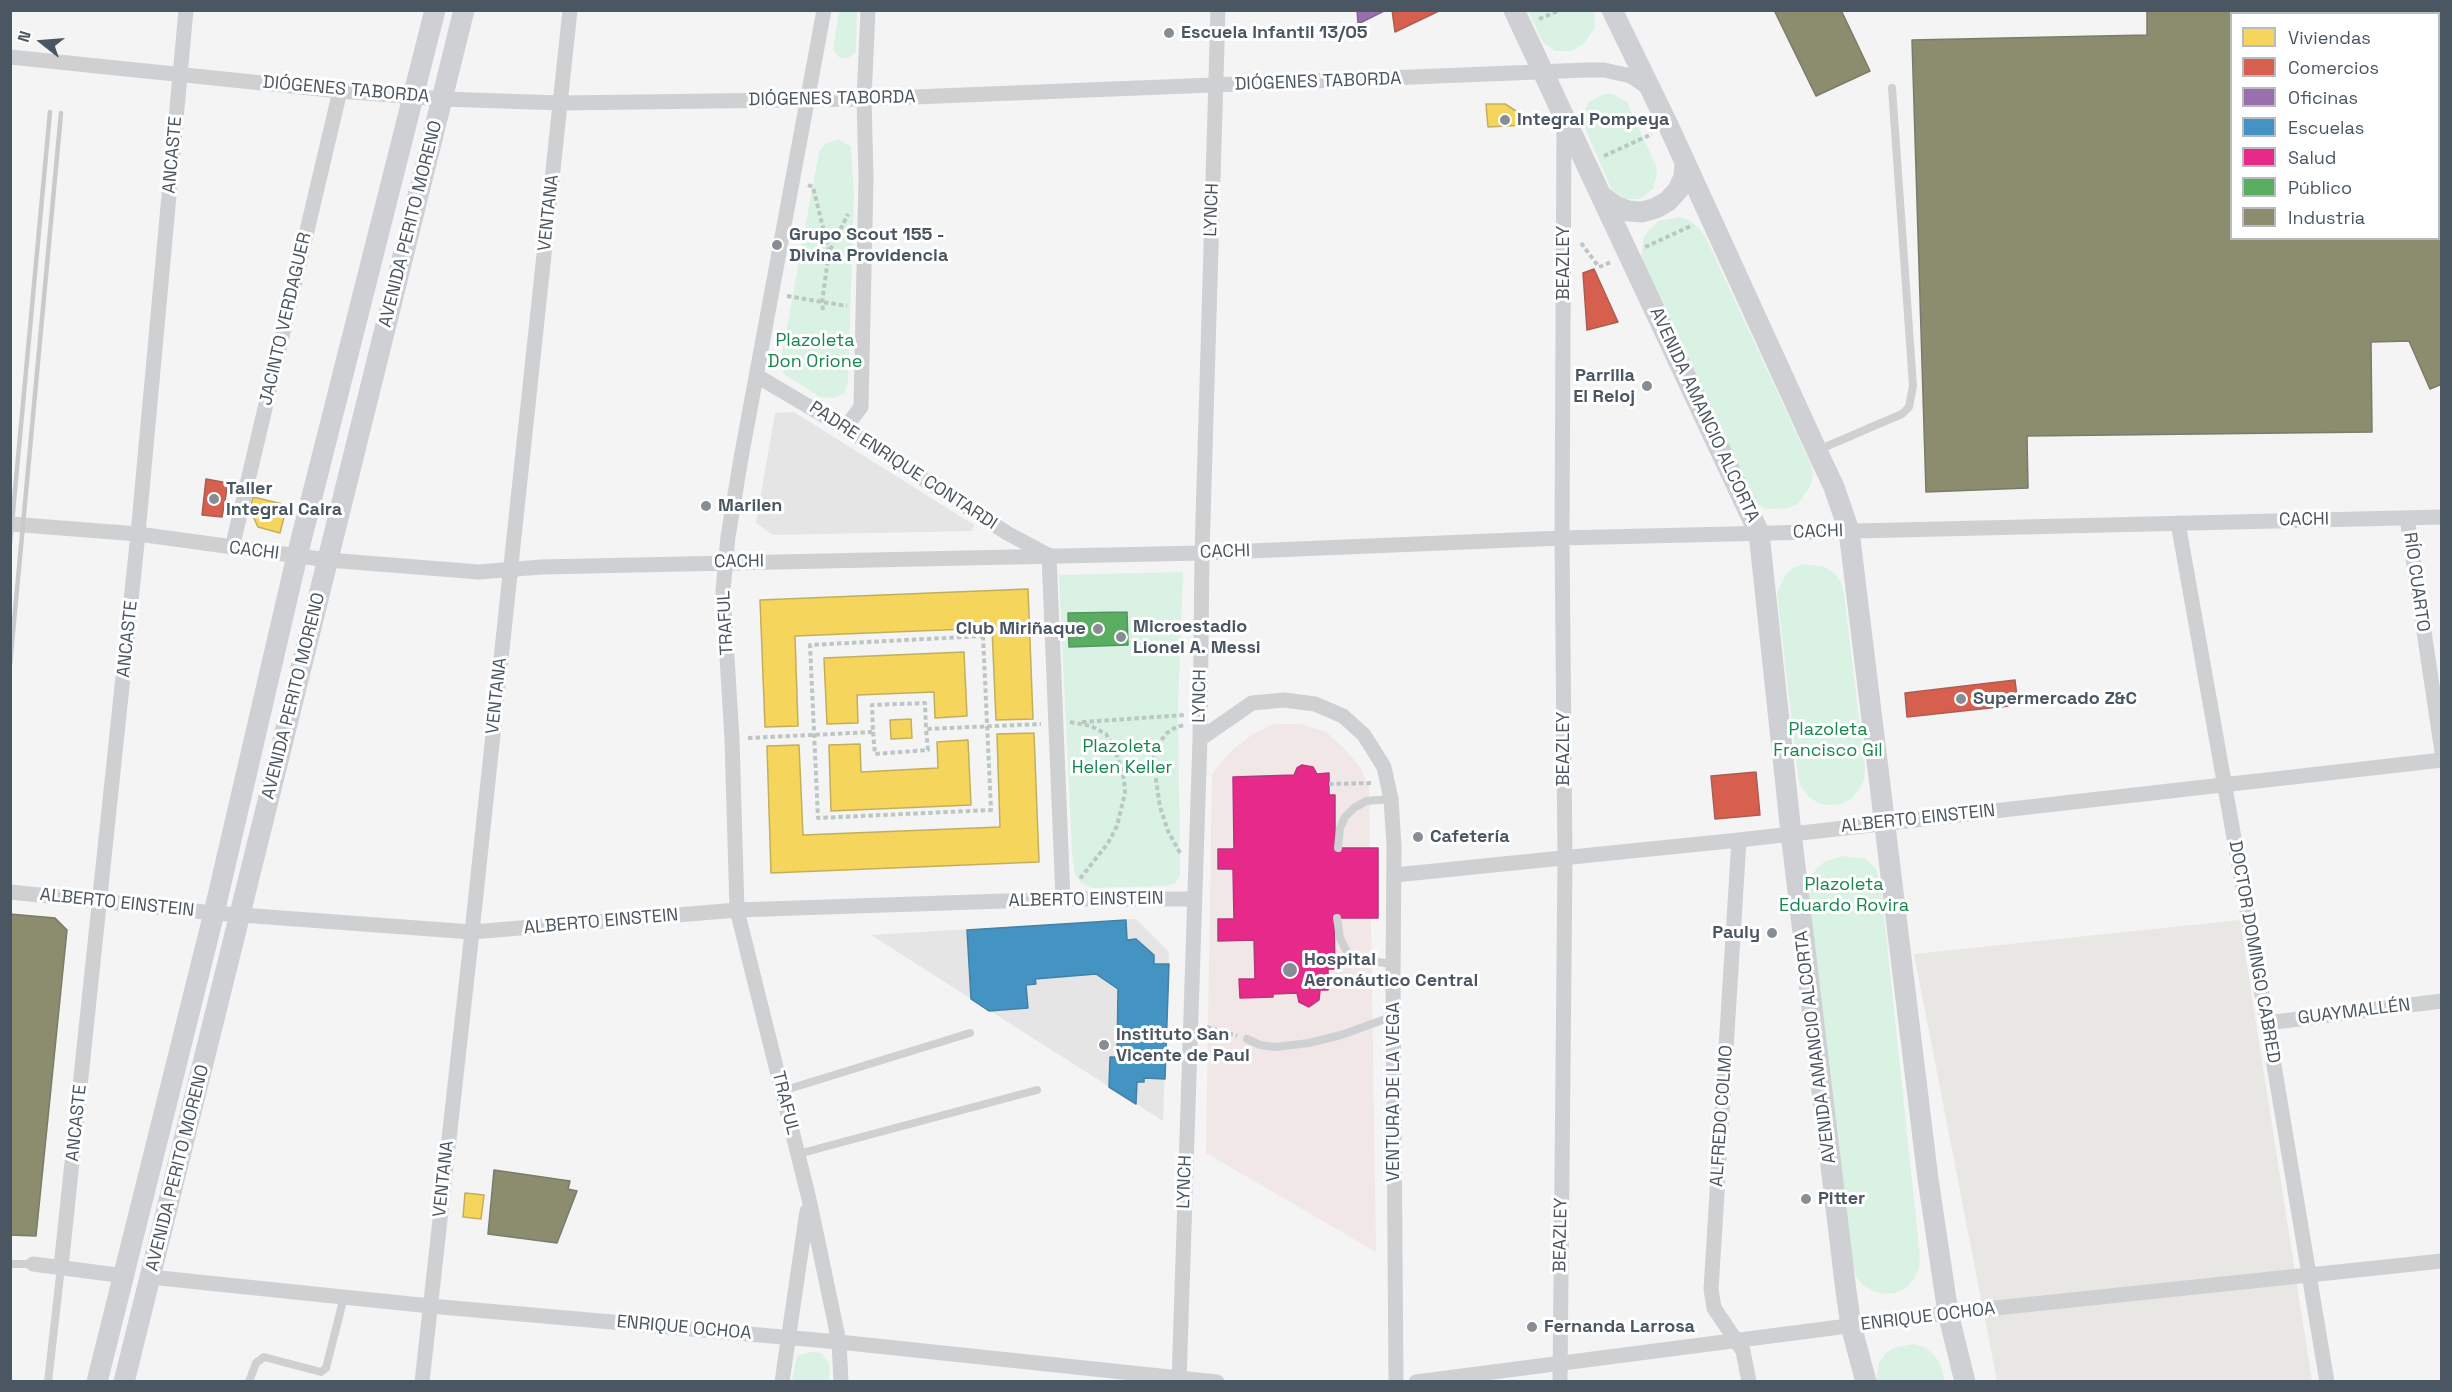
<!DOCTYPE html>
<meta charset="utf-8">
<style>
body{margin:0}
#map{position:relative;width:2452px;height:1392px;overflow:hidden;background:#f4f4f4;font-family:"Space Grotesk",sans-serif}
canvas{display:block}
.frame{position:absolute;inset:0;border:12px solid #4a5661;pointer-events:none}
.legend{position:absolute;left:2230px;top:12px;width:210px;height:228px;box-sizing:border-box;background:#fff;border:2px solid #b7bbc0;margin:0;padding:8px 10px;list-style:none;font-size:18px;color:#4a5661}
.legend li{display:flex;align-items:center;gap:12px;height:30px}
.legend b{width:30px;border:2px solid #b7bbc0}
.north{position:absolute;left:12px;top:12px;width:60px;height:60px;-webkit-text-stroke:4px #fff;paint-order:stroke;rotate:287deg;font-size:16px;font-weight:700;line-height:24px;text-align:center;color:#4a5661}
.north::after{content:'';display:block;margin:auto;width:21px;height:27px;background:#4a5661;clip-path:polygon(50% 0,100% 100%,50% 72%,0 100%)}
</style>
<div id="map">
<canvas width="2452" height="1392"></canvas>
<div class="frame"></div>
<ul class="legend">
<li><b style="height:16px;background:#f6d55c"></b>Viviendas</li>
<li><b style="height:16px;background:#d6604d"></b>Comercios</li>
<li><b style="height:16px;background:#9970ab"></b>Oficinas</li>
<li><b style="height:16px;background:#4393c3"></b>Escuelas</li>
<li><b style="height:16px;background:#e7298a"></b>Salud</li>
<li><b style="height:16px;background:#5aae61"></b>Público</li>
<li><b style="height:16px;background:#8c8c6e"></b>Industria</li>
</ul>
<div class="north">N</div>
</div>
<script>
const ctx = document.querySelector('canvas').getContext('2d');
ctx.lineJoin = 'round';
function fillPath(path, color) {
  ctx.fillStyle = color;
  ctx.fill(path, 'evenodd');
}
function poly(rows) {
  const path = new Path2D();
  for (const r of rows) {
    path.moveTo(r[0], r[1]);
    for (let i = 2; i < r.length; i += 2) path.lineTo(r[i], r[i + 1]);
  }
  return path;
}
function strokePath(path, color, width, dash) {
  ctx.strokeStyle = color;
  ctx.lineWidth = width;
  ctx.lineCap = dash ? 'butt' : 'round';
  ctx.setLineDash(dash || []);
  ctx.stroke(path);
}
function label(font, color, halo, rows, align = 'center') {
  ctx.font = font + ' "Space Grotesk",sans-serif';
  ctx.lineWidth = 6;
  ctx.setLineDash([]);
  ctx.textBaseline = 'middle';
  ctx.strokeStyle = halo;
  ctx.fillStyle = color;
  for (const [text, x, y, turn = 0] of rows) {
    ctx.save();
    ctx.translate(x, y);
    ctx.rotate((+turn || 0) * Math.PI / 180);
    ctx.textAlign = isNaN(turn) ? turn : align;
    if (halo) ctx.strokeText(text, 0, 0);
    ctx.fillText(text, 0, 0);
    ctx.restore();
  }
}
const commercial = poly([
 [2240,920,2312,1381,1997,1381,1914,954]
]);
const education = poly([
 [794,412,974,525,972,531,773,535,756,523,775,413],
 [1136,919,1169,952,1163,1121,871,935]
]);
const medical = poly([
 [1274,724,1301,724,1326,732,1345,749,1360,767,1369,787,1376,1252,1206,1153,1212,774,1231,751,1253,734]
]);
const green = poly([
 [839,11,857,11,856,52,848,58,840,58,833,50],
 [1528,11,1594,11,1595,27,1584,44,1571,51,1555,51,1543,42],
 [1604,94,1613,94,1627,102,1656,166,1657,174,1653,189,1640,199,1625,199,1612,190,1584,126,1585,109,1589,102],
 [838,139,851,147,854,193,848,383,844,393,834,398,820,397,784,374,781,360,819,152,826,143],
 [1679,217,1689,220,1698,227,1705,236,1811,465,1813,474,1811,485,1798,504,1788,508,1766,509,1757,504,1644,267,1641,256,1644,236,1658,221],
 [1804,564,1824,567,1834,573,1841,582,1844,594,1865,768,1864,780,1859,790,1851,799,1841,804,1829,805,1818,803,1808,796,1801,787,1798,777,1777,592,1786,574,1794,567],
 [1183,572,1178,704,1180,876,1174,884,1166,886,1092,888,1081,883,1075,874,1072,852,1059,575],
 [1842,856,1866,859,1876,869,1881,886,1920,1257,1919,1268,1914,1279,1906,1288,1895,1293,1884,1294,1873,1291,1863,1285,1856,1276,1853,1266,1807,887,1816,869,1824,862],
 [1914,1344,1924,1347,1933,1354,1940,1363,1945,1381,1876,1381,1879,1363,1885,1354,1893,1348],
 [810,1352,821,1353,830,1365,829,1381,792,1381,797,1356]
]);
const homes = poly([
 [1486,104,1505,104,1521,114,1526,125,1488,127,1486,104],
 [253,497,287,505,280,533,258,527,250,510,253,497],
 [1028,589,1033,719,996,720,992,628,795,636,798,726,765,727,760,600,1028,589],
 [964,652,967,716,935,718,934,692,857,695,858,723,827,724,824,658,964,652],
 [911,719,912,738,891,739,890,720,911,719],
 [1034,733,1039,862,771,873,767,746,799,745,803,835,1000,827,997,734,1034,733],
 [968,740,971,805,831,811,829,745,860,744,861,772,938,768,937,742,968,740],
 [465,1193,484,1195,481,1219,463,1217,465,1193]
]);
const shops = poly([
 [1392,10,1441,10,1395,32,1392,10],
 [1594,269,1618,322,1587,330,1583,273,1594,269],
 [206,479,228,483,222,517,202,515,206,479],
 [2015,680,2018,705,1907,717,1905,693,2015,680],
 [1756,772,1760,815,1715,819,1711,776,1756,772]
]);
const offices = poly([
 [1357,10,1386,10,1358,24,1357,10]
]);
const schools = poly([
 [1126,920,1127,940,1136,939,1154,955,1154,964,1169,964,1165,1079,1144,1078,1144,1082,1137,1082,1136,1104,1109,1087,1110,1057,1117,1057,1118,989,1096,974,1035,979,1036,984,1026,985,1028,1008,989,1011,971,999,967,930,1126,920]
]);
const health = poly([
 [1302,765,1313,767,1317,774,1329,773,1329,795,1335,795,1335,848,1378,848,1378,918,1334,918,1335,969,1328,969,1328,990,1320,990,1319,1000,1309,1007,1299,1002,1297,993,1273,994,1273,997,1240,998,1239,979,1255,979,1254,940,1218,941,1218,919,1234,919,1233,869,1218,869,1218,849,1234,849,1233,777,1294,775,1297,768,1302,765]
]);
const public = poly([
 [1127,612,1128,645,1069,647,1068,613,1127,612]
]);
const industry = poly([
 [1774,10,1841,10,1870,71,1816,96,1774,10],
 [2147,10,2442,10,2442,384,2430,389,2409,341,2371,342,2372,432,2027,436,2028,488,1926,492,1912,40,2147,35,2147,10],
 [2232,14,2438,14,2438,238,2232,238,2232,14],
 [10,914,55,918,67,930,36,1236,10,1235,10,914],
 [494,1170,570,1181,568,1189,577,1191,557,1243,488,1234,494,1170]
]);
const path = poly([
 [1539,19,1560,10],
 [1604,156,1652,134],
 [808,185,813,187,829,252,848,214],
 [1581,243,1599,267,1611,262],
 [1645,247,1693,225],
 [787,296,847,306],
 [823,310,822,302,829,252],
 [983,636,991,810,818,818,810,645,983,636],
 [1070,722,1091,726,1106,734,1115,749,1124,779,1125,793,1117,826,1108,843,1079,880],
 [1082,722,1185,715],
 [873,732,875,754,928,750,926,729],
 [748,738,873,732,872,705,925,703,926,729,1041,724],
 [1329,784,1373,783],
 [1180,853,1168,831,1160,807,1153,759,1158,744,1167,733,1176,727,1185,725],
 [1328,979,1378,978],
 [1207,1027,1237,1036]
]);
const lane = poly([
 [1818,450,1902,414,1909,407,1913,386,1892,88],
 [1338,848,1340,828,1345,817,1354,808,1366,801,1391,799],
 [1337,918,1340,938,1347,952,1363,960,1393,964],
 [1247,1039,1260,1045,1275,1047,1309,1043,1341,1035,1394,1016],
 [782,1091,970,1033],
 [798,1154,1037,1090],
 [10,1264,33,1264],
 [48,1382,61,1267],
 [249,1382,256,1363,264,1357,321,1372,326,1368,344,1297]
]);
const street = poly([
 [824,10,741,458,728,537,723,591,732,739,737,910,809,1199,839,1342,841,1382],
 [10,57,340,91,443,99,561,103,864,99,1587,70,1604,70,1631,76,1650,89],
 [757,376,845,428,1007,533,1048,555],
 [845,428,861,407,866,177,864,99,868,10],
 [2407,518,2442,752],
 [2178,523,2267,1023,2327,1382],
 [10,524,138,534,328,560,479,572,541,567,1202,553,1562,538,2442,517],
 [232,548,340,91],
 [1049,555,1063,899],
 [1200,739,1252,703,1284,700,1315,704,1343,716,1364,735,1384,767,1391,799,1394,846,1393,978,1396,1382],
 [1739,840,1711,1289,1714,1308,1743,1351,1749,1382],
 [1395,875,1739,840,2442,760],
 [10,892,214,913,472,932,737,910,1063,899,1193,899],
 [2267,1023,2442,1001],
 [33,1264,125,1276],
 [61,1267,138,534,186,10],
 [150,1277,430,1306,839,1342,1217,1382],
 [422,1382,472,932,570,10],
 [782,1382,807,1211],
 [1179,1382,1200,739,1202,553,1218,10],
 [1416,1382,1948,1313,2442,1261],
 [1560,1382,1565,858,1562,538,1564,122]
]);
const secondary = poly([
 [1514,10,1759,533,1791,833,1846,1291,1851,1326,1866,1382],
 [1612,10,1669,127,1817,451,1834,487,1849,531,1928,1179,1948,1313,1965,1382],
 [1603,197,1615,206,1628,211,1642,212,1656,208,1668,201,1678,190,1684,177,1685,163],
 [97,1382,214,913,297,556,435,10],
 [124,1382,464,10]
]);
const rail = poly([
 [10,544,50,112],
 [10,665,61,113]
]);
const markers = [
 [1169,33,6,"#868d94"],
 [1505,120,6,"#868d94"],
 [777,245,6,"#868d94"],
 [1647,386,6,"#868d94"],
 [214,499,6,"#868d94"],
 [706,506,6,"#868d94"],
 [1098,629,6,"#868d94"],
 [1121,637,6,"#868d94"],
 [1961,699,6,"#868d94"],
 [1418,837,6,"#868d94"],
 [1772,933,6,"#868d94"],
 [1290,970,8,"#868d94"],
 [1104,1045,6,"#868d94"],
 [1806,1199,6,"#868d94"],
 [1532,1327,6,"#868d94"]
];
const poiNames = [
 ["Escuela Infantil 13/05",1181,33],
 ["Integral Pompeya",1517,120],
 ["Grupo Scout 155 -",789,235],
 ["Divina Providencia",789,256],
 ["Parrilla",1635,376,"right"],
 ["El Reloj",1635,397,"right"],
 ["Taller",226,489],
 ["Integral Caira",226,510],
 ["Marilen",718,506],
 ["Microestadio",1133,627],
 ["Lionel A. Messi",1133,648],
 ["Club Miriñaque",1086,629,"right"],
 ["Supermercado Z&C",1973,699],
 ["Cafetería",1430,837],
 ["Pauly",1760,933,"right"],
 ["Hospital",1304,960],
 ["Aeronáutico Central",1304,981],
 ["Instituto San",1116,1035],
 ["Vicente de Paul",1116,1056],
 ["Pitter",1818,1199],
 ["Fernanda Larrosa",1544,1327]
];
const streetNames = [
 ["DIÓGENES TABORDA",1318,82,-2],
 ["DIÓGENES TABORDA",346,90,5],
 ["DIÓGENES TABORDA",832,99,-1],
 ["ANCASTE",173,155,-85],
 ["LYNCH",1212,210,-88],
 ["VENTANA",549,213,-84],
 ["AVENIDA PERITO MORENO",411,224,-76],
 ["BEAZLEY",1564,263,-90],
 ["JACINTO VERDAGUER",286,319,-77],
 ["AVENIDA AMANCIO ALCORTA",1704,415,65],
 ["PADRE ENRIQUE CONTARDI",903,466,33],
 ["CACHI",2304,520,-1],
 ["CACHI",1818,532,-2],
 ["CACHI",254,551,7],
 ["CACHI",1225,552,-2],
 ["CACHI",739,562,-1],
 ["RÍO CUARTO",2416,582,82],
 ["TRAFUL",726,623,-93],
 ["ANCASTE",128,639,-84],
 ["AVENIDA PERITO MORENO",294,696,-76],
 ["VENTANA",497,696,-84],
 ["LYNCH",1200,696,-89],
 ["BEAZLEY",1564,749,-90],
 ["ALBERTO EINSTEIN",1918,819,-6],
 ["ALBERTO EINSTEIN",1086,900,-1],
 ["ALBERTO EINSTEIN",117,903,6],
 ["ALBERTO EINSTEIN",601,922,-5],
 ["DOCTOR DOMINGO CABRED",2254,952,80],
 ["GUAYMALLÉN",2354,1012,-7],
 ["AVENIDA AMANCIO ALCORTA",1816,1047,-97],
 ["VENTURA DE LA VEGA",1394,1092,-90],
 ["TRAFUL",785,1103,76],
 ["ALFREDO COLMO",1722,1116,-86],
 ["ANCASTE",77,1123,-84],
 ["AVENIDA PERITO MORENO",178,1168,-76],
 ["VENTANA",444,1179,-84],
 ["LYNCH",1185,1182,-88],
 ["BEAZLEY",1561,1235,-89],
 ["ENRIQUE OCHOA",1928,1317,-7],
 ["ENRIQUE OCHOA",684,1328,5]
];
const parkNames = [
 ["Plazoleta",815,341],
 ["Don Orione",815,362],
 ["Plazoleta",1828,730],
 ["Francisco Gil",1828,751],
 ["Plazoleta",1122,747],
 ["Helen Keller",1122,768],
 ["Plazoleta",1844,885],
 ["Eduardo Rovira",1844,906]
];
fillPath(commercial, '#e8e7e3');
fillPath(education, '#e6e5e6');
fillPath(medical, '#f1e7e6');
fillPath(green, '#d9f2e3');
fillPath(homes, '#f6d55c');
strokePath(homes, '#c2af5e', 1.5);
fillPath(shops, '#d6604d');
strokePath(shops, '#ac5d53', 1.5);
fillPath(offices, '#9970ab');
strokePath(offices, '#816895', 1.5);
fillPath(schools, '#4393c3');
strokePath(schools, '#4581a6', 1.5);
fillPath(health, '#e7298a');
strokePath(health, '#b8367e', 1.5);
fillPath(public, '#5aae61');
strokePath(public, '#559461', 1.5);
fillPath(industry, '#8c8c6e');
strokePath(industry, '#787c6a', 1.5);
strokePath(path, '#bcc7c4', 4, [4.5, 3]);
strokePath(lane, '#ced0d2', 8);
strokePath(street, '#ced0d2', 15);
strokePath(secondary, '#ced0d4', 21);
strokePath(rail, '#c9cacc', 4.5);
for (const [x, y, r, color] of markers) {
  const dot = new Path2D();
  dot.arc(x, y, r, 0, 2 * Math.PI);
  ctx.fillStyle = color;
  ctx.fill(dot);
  strokePath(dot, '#fff', 2);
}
label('bold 18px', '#4a5661', '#fff', poiNames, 'left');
label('18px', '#4a5661', '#fff', streetNames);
label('18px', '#17864f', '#fff', parkNames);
</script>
